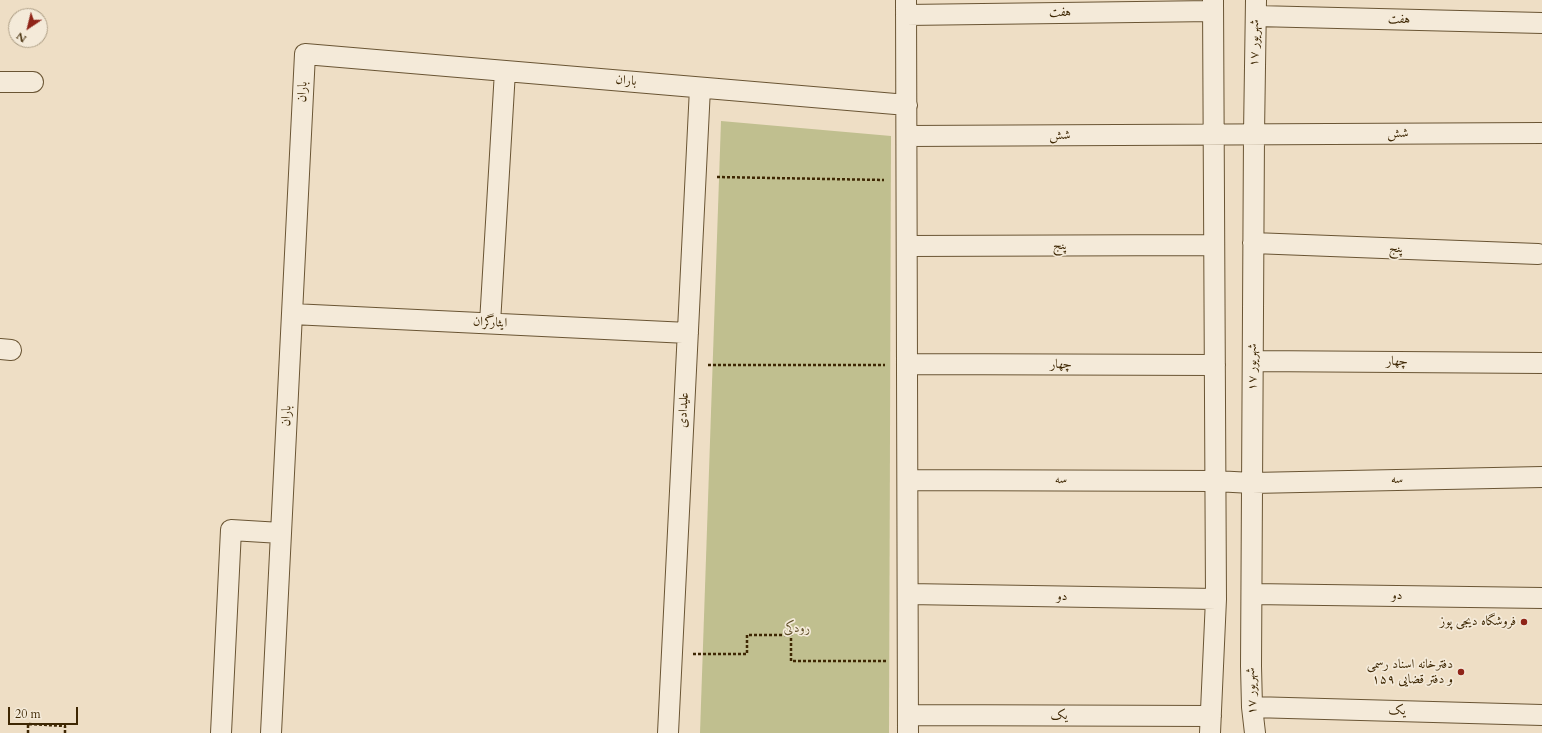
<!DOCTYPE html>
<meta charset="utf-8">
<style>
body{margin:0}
#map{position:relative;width:1542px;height:733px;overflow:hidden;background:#eedec5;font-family:Cardo,serif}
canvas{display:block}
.north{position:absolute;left:8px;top:8px;width:40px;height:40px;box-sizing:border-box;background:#f4ead9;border:1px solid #ab9c83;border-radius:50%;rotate:215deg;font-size:11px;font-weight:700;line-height:16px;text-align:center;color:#3e2703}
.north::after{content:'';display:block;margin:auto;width:14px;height:18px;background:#8f2418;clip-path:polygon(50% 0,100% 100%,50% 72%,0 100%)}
.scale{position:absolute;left:8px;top:707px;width:70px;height:18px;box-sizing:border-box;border:2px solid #3e2703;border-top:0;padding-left:5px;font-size:12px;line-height:14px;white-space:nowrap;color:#3e2703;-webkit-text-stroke:3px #f4ead9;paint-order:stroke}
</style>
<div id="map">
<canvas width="1542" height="733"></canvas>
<div class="north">N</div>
<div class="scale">20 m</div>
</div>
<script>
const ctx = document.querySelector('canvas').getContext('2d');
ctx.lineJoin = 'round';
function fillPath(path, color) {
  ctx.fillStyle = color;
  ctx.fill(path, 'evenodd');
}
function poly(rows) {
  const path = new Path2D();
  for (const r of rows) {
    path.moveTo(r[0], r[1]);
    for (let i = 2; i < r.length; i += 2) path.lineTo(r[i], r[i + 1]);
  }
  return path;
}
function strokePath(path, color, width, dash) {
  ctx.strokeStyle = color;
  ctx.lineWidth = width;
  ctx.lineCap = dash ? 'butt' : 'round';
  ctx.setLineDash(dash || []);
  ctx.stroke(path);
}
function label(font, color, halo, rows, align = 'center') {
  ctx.font = font + ' Cardo,Amiri,serif';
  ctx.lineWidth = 3.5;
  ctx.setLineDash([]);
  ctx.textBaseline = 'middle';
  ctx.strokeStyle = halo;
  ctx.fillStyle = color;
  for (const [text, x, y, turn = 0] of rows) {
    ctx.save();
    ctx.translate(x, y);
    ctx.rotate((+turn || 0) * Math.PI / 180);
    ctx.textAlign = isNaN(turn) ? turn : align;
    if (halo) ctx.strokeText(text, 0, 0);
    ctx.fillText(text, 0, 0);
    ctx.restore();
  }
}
const green = poly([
 [721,121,891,136,889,733,700,733]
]);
const path = poly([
 [717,177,884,180],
 [708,365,885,365],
 [693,654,747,654,747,635,791,635,791,661,887,661],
 [28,733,28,724,65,726,65,733]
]);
const minor = poly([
 [906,0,908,733],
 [906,15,1213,11],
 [1256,16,1542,23],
 [0,82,33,82],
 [907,136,1542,133],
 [1253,243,1538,254],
 [907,246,1213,245],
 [292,314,688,333],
 [490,323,505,71],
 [0,349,11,350],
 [1253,361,1542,363],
 [907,364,1215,365],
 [908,480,1215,481,1252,483,1542,477],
 [908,594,1216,599],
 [1252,594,1542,598],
 [1252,707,1542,715],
 [908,715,1211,716],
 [221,733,231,530,281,533],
 [271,733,305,54,907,105],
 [668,733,700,88],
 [1210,733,1216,599,1213,0],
 [1255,733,1252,707,1251,666,1254,134,1256,0]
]);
const markers = [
 [1524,622,4,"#8f2418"],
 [1461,672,4,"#8f2418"]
];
const streetNames = [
 ["هفت",1060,13,-1],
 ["هفت",1399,20,1],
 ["۱۷ شهریور",1255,43,-89],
 ["باران",626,81,5],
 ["باران",303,92,-87],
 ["شش",1398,134],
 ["شش",1060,136],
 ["پنج",1060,246],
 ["پنج",1396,249,2],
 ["ایثارگران",490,323,3],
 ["چهار",1397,362],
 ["چهار",1061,365],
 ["۱۷ شهریور",1253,367,-90],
 ["علیدادی",684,410,-87],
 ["باران",287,416,-87],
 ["سه",1061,480],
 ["سه",1397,480,-1],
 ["دو",1397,596,1],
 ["دو",1062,597,1],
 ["۱۷ شهریور",1252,691,-92],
 ["یک",1397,711,2],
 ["یک",1059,716]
];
const poiNames = [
 ["فروشگاه دیجی پوز",1516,622],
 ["دفترخانه اسناد رسمی",1453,665],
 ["۱۵۹ و دفتر قضایی",1453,680]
];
const parkNames = [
 ["رودکی",797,629]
];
fillPath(green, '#c0bf8f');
strokePath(minor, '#6a5534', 22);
strokePath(path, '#3e2703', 2.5, [3, 2]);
strokePath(minor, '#f4ead9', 20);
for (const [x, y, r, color] of markers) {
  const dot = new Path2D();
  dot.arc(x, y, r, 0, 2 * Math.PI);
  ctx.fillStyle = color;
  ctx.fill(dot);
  strokePath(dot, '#f4ead9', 1.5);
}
label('13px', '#3e2703', '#f4ead9', streetNames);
label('13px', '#3e2703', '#f4ead9', poiNames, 'right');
label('italic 13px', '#5e4d26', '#f4ead9', parkNames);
</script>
